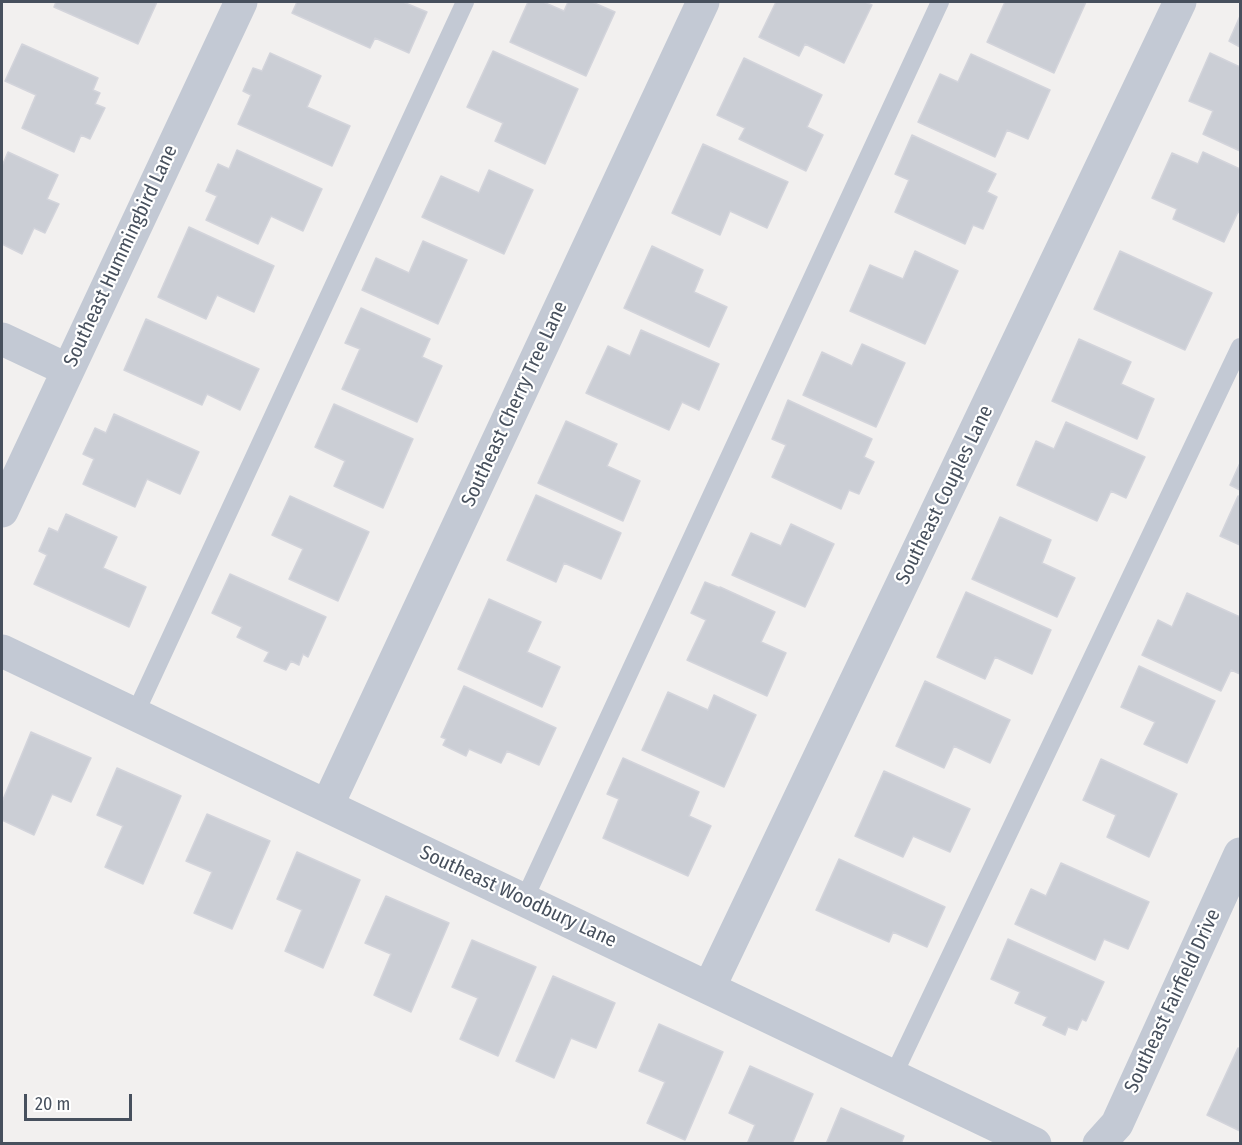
<!DOCTYPE html>
<style>
body{margin:0}
#map{position:relative;width:1242px;height:1145px;overflow:hidden;background:#f2f0ef;font-family:"Fira Sans Condensed",sans-serif}
canvas{display:block}
.frame{position:absolute;inset:0;border:3px solid #47505d;pointer-events:none}
.scale{position:absolute;left:24px;top:1094px;width:108px;height:27px;box-sizing:border-box;border:3px solid #47505d;border-top:0;padding-left:8px;font-size:18px;line-height:21px;white-space:nowrap;color:#47505d;-webkit-text-stroke:4px #fff;paint-order:stroke}
</style>
<div id="map">
<canvas width="1242" height="1145"></canvas>
<div class="frame"></div>
<div class="scale">20 m</div>
</div>
<script>
const ctx = document.querySelector('canvas').getContext('2d');
ctx.lineJoin = 'round';
function fillPath(path, color) {
  ctx.fillStyle = color;
  ctx.fill(path, 'evenodd');
}
function poly(rows) {
  const path = new Path2D();
  for (const r of rows) {
    path.moveTo(r[0], r[1]);
    for (let i = 2; i < r.length; i += 2) path.lineTo(r[i], r[i + 1]);
  }
  return path;
}
function strokePath(path, color, width, dash) {
  ctx.strokeStyle = color;
  ctx.lineWidth = width;
  ctx.lineCap = dash ? 'butt' : 'round';
  ctx.setLineDash(dash || []);
  ctx.stroke(path);
}
function label(font, color, halo, rows, align = 'center') {
  ctx.font = font + ' "Fira Sans Condensed",sans-serif';
  ctx.lineWidth = 4.5;
  ctx.setLineDash([]);
  ctx.textBaseline = 'middle';
  ctx.strokeStyle = halo;
  ctx.fillStyle = color;
  for (const [text, x, y, turn = 0] of rows) {
    ctx.save();
    ctx.translate(x, y);
    ctx.rotate((+turn || 0) * Math.PI / 180);
    ctx.textAlign = isNaN(turn) ? turn : align;
    if (halo) ctx.strokeText(text, 0, 0);
    ctx.fillText(text, 0, 0);
    ctx.restore();
  }
}
const building = poly([
 [56,2,157,2,138,44,54,7,56,2],
 [297,2,403,2,427,12,409,53,375,38,370,48,292,13,297,2],
 [528,2,543,2,564,11,568,2,592,2,615,12,586,76,510,42,528,2],
 [776,2,865,2,872,5,844,63,805,44,799,56,759,37,776,2],
 [1005,2,1086,2,1054,73,987,42,1005,2],
 [1240,16,1240,47,1229,41,1240,16],
 [22,44,98,78,93,90,100,93,95,104,105,108,90,139,81,135,74,152,22,128,36,95,5,81,22,44],
 [493,51,578,89,545,164,495,141,503,123,467,107,493,51],
 [270,53,321,76,307,107,350,126,332,166,238,124,251,95,243,91,253,68,262,71,270,53],
 [1210,53,1240,67,1240,151,1203,134,1213,111,1189,101,1210,53],
 [971,54,1050,90,1028,139,1007,130,995,157,918,122,940,74,958,82,971,54],
 [744,58,822,95,807,127,823,135,806,171,739,139,745,128,717,115,744,58],
 [912,135,996,174,987,192,997,197,983,229,973,225,965,244,895,212,909,180,895,174,912,135],
 [703,144,788,182,767,228,730,211,720,235,672,213,703,144],
 [237,150,322,189,303,231,271,216,258,244,206,220,217,196,206,191,218,164,229,169,237,150],
 [8,152,58,175,47,199,59,204,45,233,34,228,22,254,2,244,2,166,8,152],
 [1203,152,1240,169,1240,213,1238,212,1224,242,1173,219,1177,209,1152,198,1172,153,1198,164,1203,152],
 [489,170,533,190,504,254,422,217,441,176,479,193,489,170],
 [189,227,274,266,254,312,217,295,206,319,158,297,189,227],
 [423,241,467,260,438,324,362,290,376,258,409,273,423,241],
 [652,246,703,270,694,292,727,307,709,347,624,308,652,246],
 [915,251,958,271,925,344,850,311,870,265,903,279,915,251],
 [1120,251,1212,293,1185,350,1094,309,1120,251],
 [361,308,430,339,422,357,442,366,417,422,342,389,360,349,345,343,361,308],
 [146,319,259,369,240,410,207,394,202,405,124,370,146,319],
 [641,330,719,364,699,410,682,402,669,430,586,393,608,346,630,356,641,330],
 [1079,339,1131,362,1121,384,1154,399,1137,439,1052,401,1079,339],
 [862,344,905,363,876,427,803,395,822,352,852,366,862,344],
 [788,400,872,439,864,457,874,462,859,494,849,490,841,509,772,477,786,445,772,439,788,400],
 [334,404,413,439,383,508,334,486,345,461,315,447,334,404],
 [114,414,199,452,180,494,147,479,135,507,83,484,94,459,83,454,95,428,106,433,114,414],
 [566,421,617,444,607,466,640,481,623,521,538,483,566,421],
 [1066,422,1145,457,1126,498,1111,491,1097,521,1017,485,1036,441,1054,449,1066,422],
 [1240,463,1240,490,1230,485,1240,463],
 [536,495,621,533,601,579,564,563,556,582,507,560,536,495],
 [290,496,369,532,338,601,289,579,303,549,272,535,290,496],
 [1238,496,1240,497,1240,545,1220,536,1238,496],
 [66,514,117,537,103,568,146,587,129,627,34,584,47,555,39,551,49,528,58,532,66,514],
 [1000,517,1051,540,1042,563,1075,578,1057,617,972,579,1000,517],
 [791,524,834,544,805,607,732,575,751,533,781,546,791,524],
 [230,574,326,617,308,657,303,654,299,665,291,661,286,670,264,661,269,652,237,637,242,627,212,613,230,574],
 [705,582,720,588,720,587,775,612,761,642,786,653,767,696,687,660,706,620,691,613,705,582],
 [966,592,1051,630,1032,674,995,657,985,679,937,657,966,592],
 [1187,593,1240,617,1240,674,1231,670,1221,691,1142,655,1158,620,1172,627,1187,593],
 [489,599,541,622,527,652,560,667,542,707,458,669,489,599],
 [1139,666,1215,701,1187,763,1144,744,1155,722,1121,707,1139,666],
 [925,681,1010,720,990,763,954,746,944,768,896,746,925,681],
 [464,686,556,728,539,765,507,751,501,763,469,749,466,756,443,745,446,739,441,737,464,686],
 [668,692,708,710,714,695,756,715,724,787,642,750,668,692],
 [31,732,91,758,71,802,52,794,34,835,2,820,2,802,31,732],
 [623,758,699,792,689,816,711,826,688,876,603,838,619,799,607,794,623,758],
 [1101,759,1177,794,1149,857,1107,837,1116,815,1083,800,1101,759],
 [117,768,181,796,143,884,105,867,123,826,97,815,117,768],
 [884,771,970,809,950,852,913,836,903,857,855,836,884,771],
 [207,814,270,841,232,929,194,913,212,872,186,861,207,814],
 [297,852,360,880,323,968,285,951,302,910,277,899,297,852],
 [839,859,945,907,927,947,893,932,889,942,816,910,839,859],
 [1061,863,1149,902,1128,949,1104,939,1095,960,1015,924,1031,889,1046,896,1061,863],
 [386,896,449,923,411,1012,374,995,391,954,365,943,386,896],
 [1008,939,1104,982,1086,1021,1082,1019,1077,1030,1068,1027,1065,1035,1043,1025,1047,1017,1015,1003,1020,992,991,979,1008,939],
 [472,940,536,967,498,1056,460,1039,478,998,452,987,472,940],
 [553,976,615,1003,596,1048,571,1038,554,1078,516,1061,553,976],
 [659,1024,723,1052,685,1140,647,1123,665,1082,639,1071,659,1024],
 [1238,1048,1240,1049,1240,1131,1207,1115,1238,1048],
 [750,1066,813,1094,792,1144,747,1144,755,1125,729,1113,750,1066],
 [841,1108,904,1136,901,1144,826,1144,841,1108]
]);
const lane = poly([
 [135,714,465,2],
 [524,900,940,2],
 [893,1076,1240,347]
]);
const street = poly([
 [2,339,68,370],
 [2,511,241,2],
 [2,651,1035,1144],
 [327,806,703,2],
 [709,988,1180,2],
 [1099,1144,1117,1124,1240,854]
]);
const streetNames = [
 ["Southeast Hummingbird Lane",121,256,-65],
 ["Southeast Cherry Tree Lane",515,404,-65],
 ["Southeast Couples Lane",945,495,-64],
 ["Southeast Woodbury Lane",518,897,25],
 ["Southeast Fairfield Drive",1173,1001,-65]
];
fillPath(building, '#cbced5');
strokePath(building, '#d3d4db', 1.5);
strokePath(lane, '#c3c9d4', 18);
strokePath(street, '#c3c9d4', 33);
label('20px', '#47505d', '#fff', streetNames);
</script>
